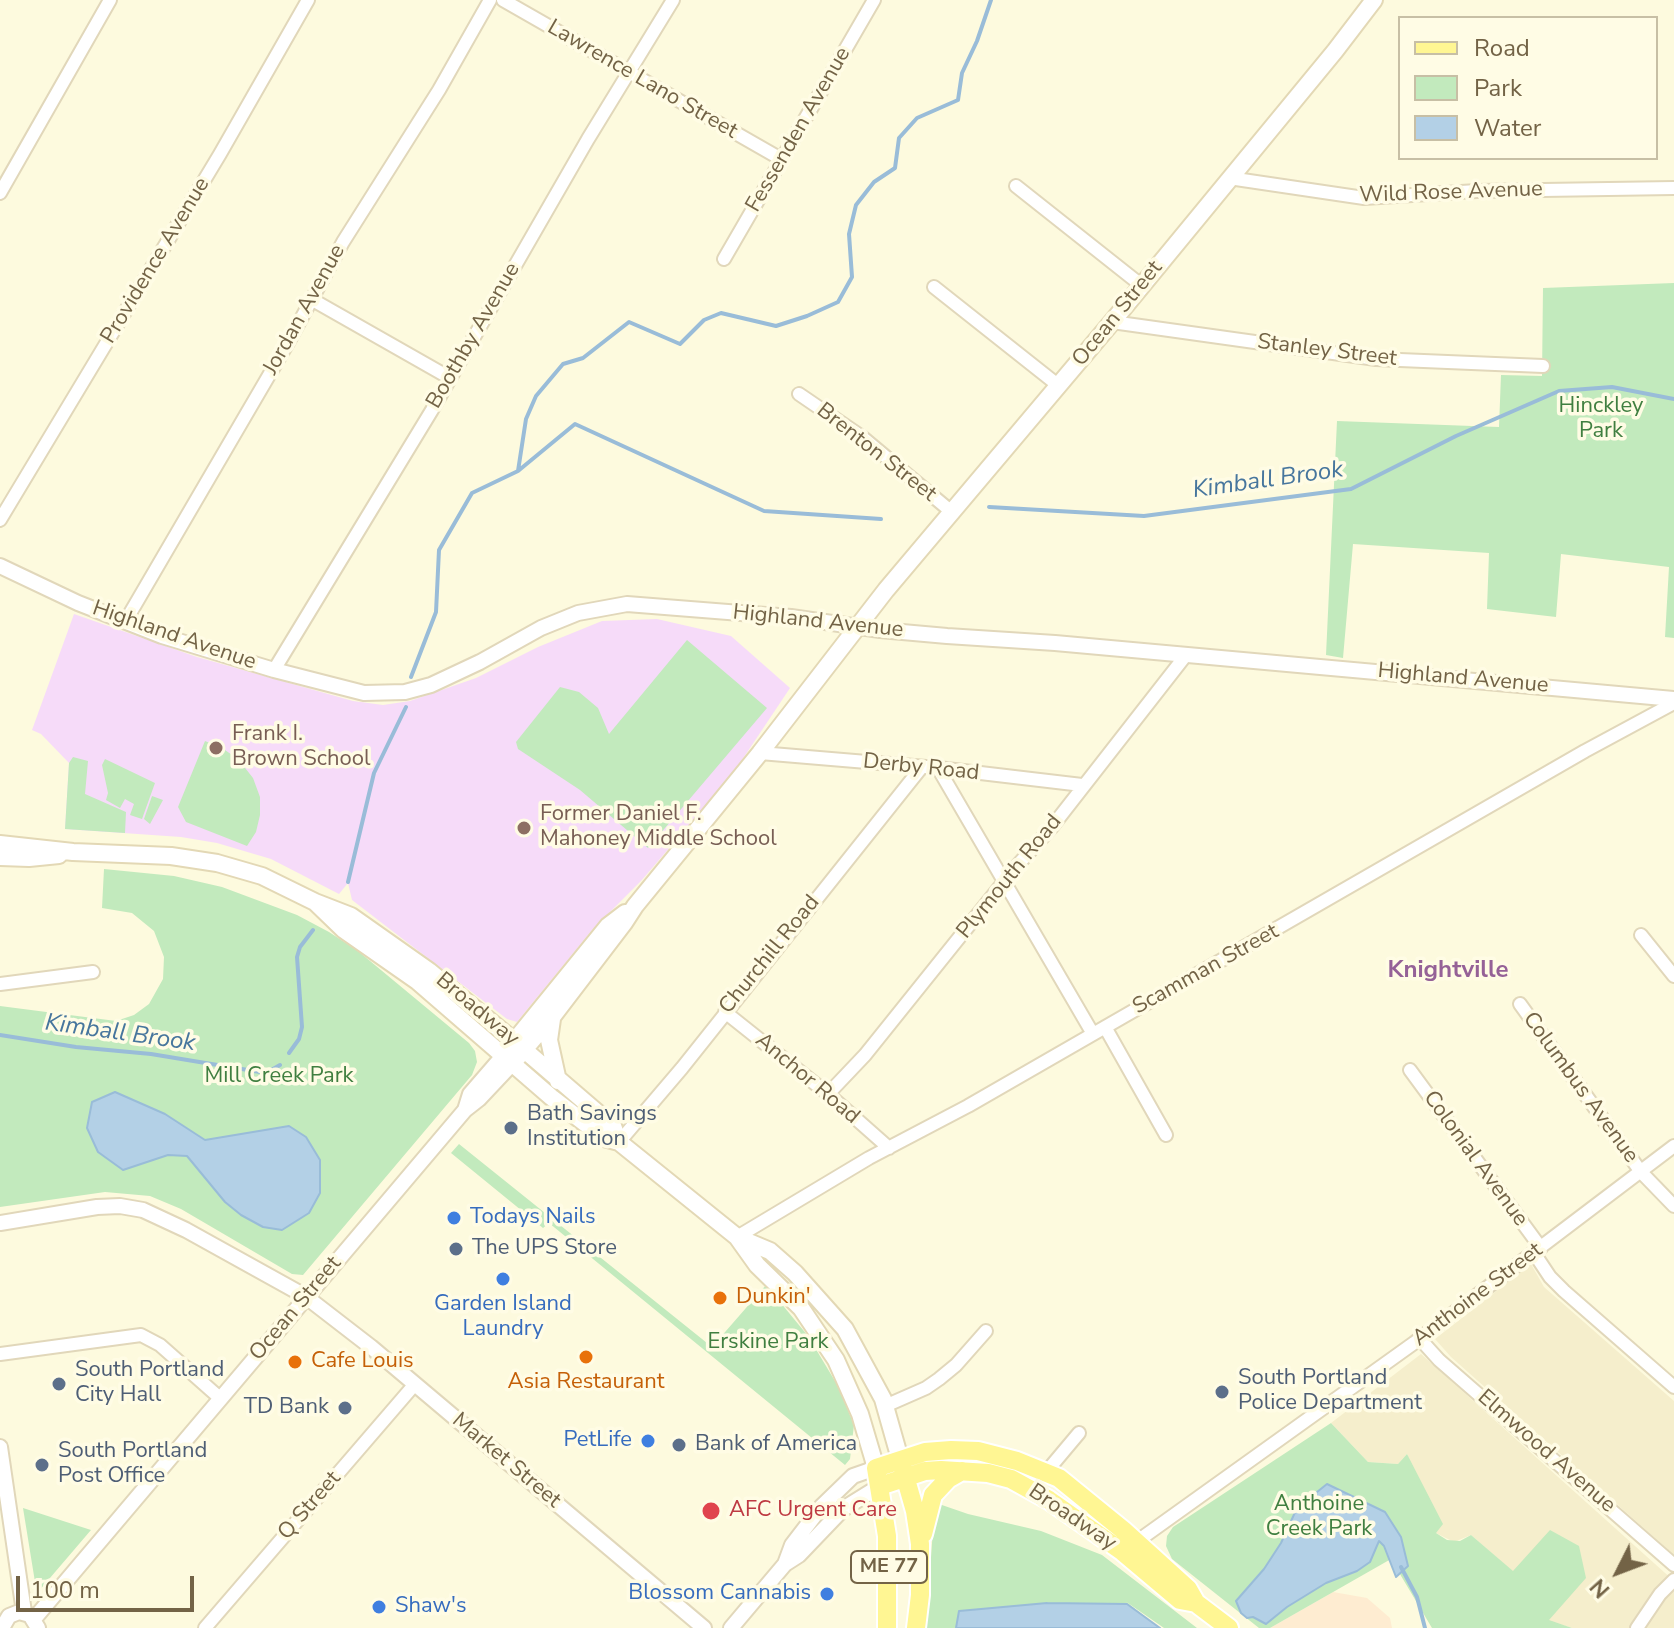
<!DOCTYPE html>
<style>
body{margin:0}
#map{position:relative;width:1674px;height:1628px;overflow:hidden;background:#fdfade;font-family:"Nunito Sans",sans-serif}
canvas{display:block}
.legend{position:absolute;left:1398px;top:16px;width:260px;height:144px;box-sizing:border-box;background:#fffce5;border:2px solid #c7bfa5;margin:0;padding:10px 14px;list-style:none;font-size:24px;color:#736346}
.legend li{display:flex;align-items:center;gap:16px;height:40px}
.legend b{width:40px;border:2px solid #c7bfa5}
.north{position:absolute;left:1578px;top:1532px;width:80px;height:80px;-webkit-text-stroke:6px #fffce5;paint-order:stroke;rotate:228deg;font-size:22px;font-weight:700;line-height:32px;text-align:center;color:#736346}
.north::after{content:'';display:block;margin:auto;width:28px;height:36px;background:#736346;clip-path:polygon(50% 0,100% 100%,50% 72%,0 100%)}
.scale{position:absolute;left:16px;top:1576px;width:178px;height:36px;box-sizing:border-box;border:4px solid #736346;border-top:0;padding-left:10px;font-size:24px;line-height:28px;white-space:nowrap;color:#736346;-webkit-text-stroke:6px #fffce5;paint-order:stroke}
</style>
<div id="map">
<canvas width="1674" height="1628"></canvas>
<ul class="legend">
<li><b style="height:10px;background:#fff693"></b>Road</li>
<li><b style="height:22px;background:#c2eabd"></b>Park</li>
<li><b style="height:22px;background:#b3d0e6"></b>Water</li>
</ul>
<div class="north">N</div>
<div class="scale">100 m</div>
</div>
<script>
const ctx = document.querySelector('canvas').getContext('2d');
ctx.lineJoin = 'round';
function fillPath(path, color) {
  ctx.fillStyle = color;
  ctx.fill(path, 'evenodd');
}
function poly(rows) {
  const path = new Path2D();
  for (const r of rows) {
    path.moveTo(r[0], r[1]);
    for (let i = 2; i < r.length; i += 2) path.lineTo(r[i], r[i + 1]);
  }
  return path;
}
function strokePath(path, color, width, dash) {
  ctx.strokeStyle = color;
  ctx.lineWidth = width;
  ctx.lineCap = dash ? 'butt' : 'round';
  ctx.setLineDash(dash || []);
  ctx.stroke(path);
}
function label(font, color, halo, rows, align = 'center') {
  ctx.font = font + ' "Nunito Sans",sans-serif';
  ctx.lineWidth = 7;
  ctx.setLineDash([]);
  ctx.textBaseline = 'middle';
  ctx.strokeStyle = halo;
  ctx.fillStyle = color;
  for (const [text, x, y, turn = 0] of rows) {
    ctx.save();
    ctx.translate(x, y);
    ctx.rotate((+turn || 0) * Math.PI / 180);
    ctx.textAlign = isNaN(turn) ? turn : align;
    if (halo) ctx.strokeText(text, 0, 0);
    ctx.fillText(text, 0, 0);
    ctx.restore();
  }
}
const residential = poly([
 [1531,1264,1544,1287,1674,1401,1674,1555,1451,1357,1435,1339],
 [1421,1354,1674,1581,1674,1628,1572,1628,1549,1621,1513,1572,1471,1535,1454,1542,1436,1533,1407,1454,1398,1464,1368,1462,1331,1423]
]);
const commercial = poly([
 [1333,1592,1367,1598,1390,1618,1392,1628,1270,1628]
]);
const education = poly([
 [74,614,197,657,353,701,383,705,410,701,476,678,538,647,602,621,657,619,731,636,790,688,732,775,641,881,593,929,517,1022,507,1019,352,900,348,883,339,894,271,859,217,843,181,837,65,829,69,763,41,734,32,730]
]);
const green = poly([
 [1674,283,1674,638,1665,637,1669,567,1561,554,1556,617,1487,609,1489,553,1353,544,1343,658,1326,655,1337,421,1499,427,1501,375,1542,376,1543,288],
 [687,640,767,708,648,848,580,790,518,749,516,742,560,687,579,692,598,708,609,734],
 [205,741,222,748,238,759,253,778,260,797,260,815,256,832,247,846,186,822,178,807],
 [73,757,88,761,85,794,126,812,125,833,65,829,69,763],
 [105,759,155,783,142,819,130,815,134,804,125,799,120,808,106,800,108,793,102,765],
 [152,796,163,800,150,824,144,819],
 [104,869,174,876,222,887,297,915,329,932,358,951,469,1043,475,1051,477,1062,472,1075,303,1275,292,1274,181,1209,150,1196,105,1192,0,1207,0,1006,116,1021,134,1015,149,1004,163,979,164,957,154,931,132,913,102,908],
 [459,1144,712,1347,766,1285,808,1336,838,1386,854,1425,850,1459,845,1465,549,1223,543,1228,451,1153],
 [1331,1423,1368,1462,1398,1464,1407,1454,1443,1524,1436,1533,1447,1540,1460,1541,1471,1535,1513,1571,1550,1530,1579,1546,1586,1578,1549,1620,1572,1628,1432,1628,1391,1559,1270,1628,1259,1628,1172,1559,1166,1546,1167,1536,1173,1527],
 [939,1504,968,1514,1041,1531,1102,1555,1197,1628,1164,1628,1125,1601,1160,1628,926,1628,933,1529],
 [23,1508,91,1530,38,1592,33,1587,35,1582]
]);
const water = poly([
 [115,1092,165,1114,205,1140,289,1126,306,1137,320,1160,320,1193,309,1213,282,1230,263,1227,241,1215,225,1202,187,1156,168,1155,123,1170,98,1152,87,1128,92,1102,115,1092],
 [1327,1484,1385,1512,1401,1537,1408,1566,1396,1577,1384,1546,1379,1541,1370,1562,1357,1571,1326,1583,1287,1607,1266,1624,1253,1617,1247,1618,1241,1613,1236,1601,1264,1569,1281,1543,1297,1508,1327,1484],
 [1047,1603,1127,1604,1160,1628,956,1628,959,1611,1047,1603]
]);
const stream = poly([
 [518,471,526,419,536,396,563,364,583,358,629,322,680,344,704,320,721,313,776,326,807,316,838,302,852,277,849,234,856,205,874,182,895,168,899,138,917,118,958,100,962,73,977,41,991,0],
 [989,507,1144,516,1351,489,1456,436,1559,391,1612,387,1674,399],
 [411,677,436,612,439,550,472,493,518,471,575,424,764,511,881,519],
 [348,882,374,773,406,707],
 [0,1035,76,1047,151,1054,266,1073,280,1065],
 [289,1053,299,1039,302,1027,297,957,300,947,313,930],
 [1401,1567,1417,1597,1425,1628]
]);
const minor = poly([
 [503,0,781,159],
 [1229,178,1364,198,1477,191,1674,188],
 [1016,186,1141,285],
 [0,193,110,0],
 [724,259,874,0],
 [934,287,1059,386],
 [311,299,450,378],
 [1112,322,1376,359,1543,366],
 [799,394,862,437,953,513],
 [0,520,220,154,308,0],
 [125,622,289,341,343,242,439,90,490,0],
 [274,670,432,410,588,139,673,0],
 [760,753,938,768,1082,785],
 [938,768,1093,1034],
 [1641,935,1674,976],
 [0,984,93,972],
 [1520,1004,1641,1172,1674,1206],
 [725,1012,828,1094,889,1148],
 [1105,1027,1166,1135],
 [1410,1070,1541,1248],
 [828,1094,865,1055,1015,868,1051,828,1186,655],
 [619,1142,682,1068,921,768],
 [737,1237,869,1158,968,1106,1585,751,1674,703],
 [1534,1253,1550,1277,1564,1291,1674,1387],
 [1420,1339,1439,1360,1674,1565],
 [0,1354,141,1335,160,1345,221,1399],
 [885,1406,926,1388,939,1379,956,1365,986,1331],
 [1032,1489,1079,1433],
 [1132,1545,1414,1343,1674,1146],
 [205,1628,415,1384],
 [1637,1628,1660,1594,1674,1580]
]);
const tertiary = poly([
 [0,566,78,603,162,636,274,670,364,693,405,692,431,685,480,662,541,628,578,613,627,604,791,617,880,630,947,636,1055,643,1674,699],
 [465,1110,470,1094,502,1057],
 [0,1223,97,1207,120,1206,143,1210,186,1230,305,1296,371,1347,704,1628],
 [0,1447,24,1612],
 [785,1564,799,1555,843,1509,880,1486],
 [34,1619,465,1110,479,1099,511,1065],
 [2,1628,9,1616,19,1612,30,1615,38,1628],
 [731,1628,785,1564,792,1545,822,1506,853,1476,876,1468]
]);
const secondary = poly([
 [0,844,73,852,171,856,217,863,262,876,315,902,351,916,429,971,514,1041,613,1126,619,1142],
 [0,857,29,858,59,855],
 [315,902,344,930,417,981,551,1097,604,1138,619,1142,737,1237,757,1265,801,1308,836,1360,860,1414,876,1468],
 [552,1019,549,1040,558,1081],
 [508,1049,608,926,625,913],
 [511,1065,553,1016,624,923,635,906,760,753,886,590,1112,322,1335,51,1374,0],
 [739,1238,770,1251,795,1273,845,1329,883,1399,900,1459]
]);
const primary = poly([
 [903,1469,915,1511,920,1544,920,1595,916,1628],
 [880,1486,925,1471,941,1470,988,1473,1011,1479,1049,1500,1123,1552,1180,1600,1196,1603],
 [923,1534,933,1495,948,1479,962,1471],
 [887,1628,887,1536,876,1468,925,1452,951,1450,978,1451,1017,1461,1059,1478,1123,1530,1188,1589,1196,1603,1229,1628]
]);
const markers = [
 [216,748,8,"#8d6e63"],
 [524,828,8,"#8d6e63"],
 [511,1128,8,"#5c6f8a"],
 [454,1218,8,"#3f7fe0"],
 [456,1249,8,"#5c6f8a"],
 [503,1279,8,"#3f7fe0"],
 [720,1298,8,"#e8710a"],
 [586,1357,8,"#e8710a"],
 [295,1362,8,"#e8710a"],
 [59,1384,8,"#5c6f8a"],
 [1222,1392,8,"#5c6f8a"],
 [345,1408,8,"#5c6f8a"],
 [648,1441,8,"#3f7fe0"],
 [679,1445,8,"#5c6f8a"],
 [42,1465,8,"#5c6f8a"],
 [711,1511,10,"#e0444e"],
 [827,1594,8,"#3f7fe0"],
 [379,1607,8,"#3f7fe0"]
];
const shields = [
 [889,1567,76]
];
const shieldNames = [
 ["ME 77",889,1567]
];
const streetNames = [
 ["Lawrence Lano Street",642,80,30],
 ["Fessenden Avenue",799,130,-60],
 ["Wild Rose Avenue",1451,193,-2],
 ["Providence Avenue",156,261,-59],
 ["Jordan Avenue",305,310,-61],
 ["Ocean Street",1118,314,-51],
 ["Boothby Avenue",474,336,-60],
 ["Stanley Street",1327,351,7],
 ["Brenton Street",876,453,38],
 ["Highland Avenue",818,622,6],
 ["Highland Avenue",174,636,19],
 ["Highland Avenue",1463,679,5],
 ["Derby Road",921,768,6],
 ["Plymouth Road",1010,877,-51],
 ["Churchill Road",770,955,-51],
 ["Scamman Street",1206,970,-29],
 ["Broadway",477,1010,40],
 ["Anchor Road",807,1079,40],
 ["Columbus Avenue",1580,1088,54],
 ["Colonial Avenue",1475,1159,54],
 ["Anthoine Street",1478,1295,-37],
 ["Ocean Street",296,1309,-50],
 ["Elmwood Avenue",1546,1452,41],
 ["Market Street",506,1461,40],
 ["Q Street",310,1506,-49],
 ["Broadway",1072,1518,34]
];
const parkNames = [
 ["Hinckley",1601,407],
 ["Park",1601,432],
 ["Mill Creek Park",279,1077],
 ["Erskine Park",768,1343],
 ["Anthoine",1319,1505],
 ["Creek Park",1319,1530]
];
const educationNames = [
 ["Frank I.",232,735],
 ["Brown School",232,760],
 ["Former Daniel F.",540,815],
 ["Mahoney Middle School",540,840]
];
const serviceNames = [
 ["Bath Savings",527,1115],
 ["Institution",527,1140],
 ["The UPS Store",472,1249],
 ["South Portland",75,1371],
 ["City Hall",75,1396],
 ["South Portland",1238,1379],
 ["Police Department",1238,1404],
 ["TD Bank",329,1408,"right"],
 ["Bank of America",695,1445],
 ["South Portland",58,1452],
 ["Post Office",58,1477]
];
const shopNames = [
 ["Todays Nails",470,1218],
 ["Garden Island",503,1305,"center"],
 ["Laundry",503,1330,"center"],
 ["PetLife",632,1441,"right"],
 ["Blossom Cannabis",811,1594,"right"],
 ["Shaw's",395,1607]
];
const foodNames = [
 ["Dunkin'",736,1298],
 ["Cafe Louis",311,1362],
 ["Asia Restaurant",586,1383,"center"]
];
const healthNames = [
 ["AFC Urgent Care",729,1511]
];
const waterNames = [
 ["Kimball Brook",1268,481,-8],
 ["Kimball Brook",120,1034,8]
];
const neighbourhoodNames = [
 ["Knightville",1448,971]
];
fillPath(residential, '#f5eecc');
fillPath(commercial, '#feecd1');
fillPath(education, '#f6dbf9');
fillPath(green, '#c2eabd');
fillPath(water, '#b3d0e6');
strokePath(water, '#99bcd8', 2);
strokePath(stream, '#99bcd8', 4);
strokePath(minor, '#e1d7ba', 16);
strokePath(tertiary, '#e1d7ba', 18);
strokePath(secondary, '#e3d8b5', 20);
strokePath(primary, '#fff', 22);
strokePath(minor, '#fff', 12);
strokePath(tertiary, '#fff', 14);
strokePath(secondary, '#fff', 16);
strokePath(primary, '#fff693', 18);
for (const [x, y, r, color] of markers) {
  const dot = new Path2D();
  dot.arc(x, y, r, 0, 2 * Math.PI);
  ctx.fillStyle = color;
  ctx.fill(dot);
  strokePath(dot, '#fffce5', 3);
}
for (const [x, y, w] of shields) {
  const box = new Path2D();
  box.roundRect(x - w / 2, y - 16, w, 32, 6);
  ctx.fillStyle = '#fffce5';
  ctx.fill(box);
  strokePath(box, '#736346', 2);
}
label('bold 20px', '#736346', null, shieldNames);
label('22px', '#736346', '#fffce5', streetNames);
label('22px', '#407f40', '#fffce5', parkNames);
label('22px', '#785e54', '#fffce5', educationNames, 'left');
label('22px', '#4e5e75', '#fffce5', serviceNames, 'left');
label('22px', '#366cbe', '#fffce5', shopNames, 'left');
label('22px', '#c56008', '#fffce5', foodNames, 'left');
label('22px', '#be3a42', '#fffce5', healthNames, 'left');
label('italic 24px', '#47769d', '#fffce5', waterNames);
label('bold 24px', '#956197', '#fffce5', neighbourhoodNames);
</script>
